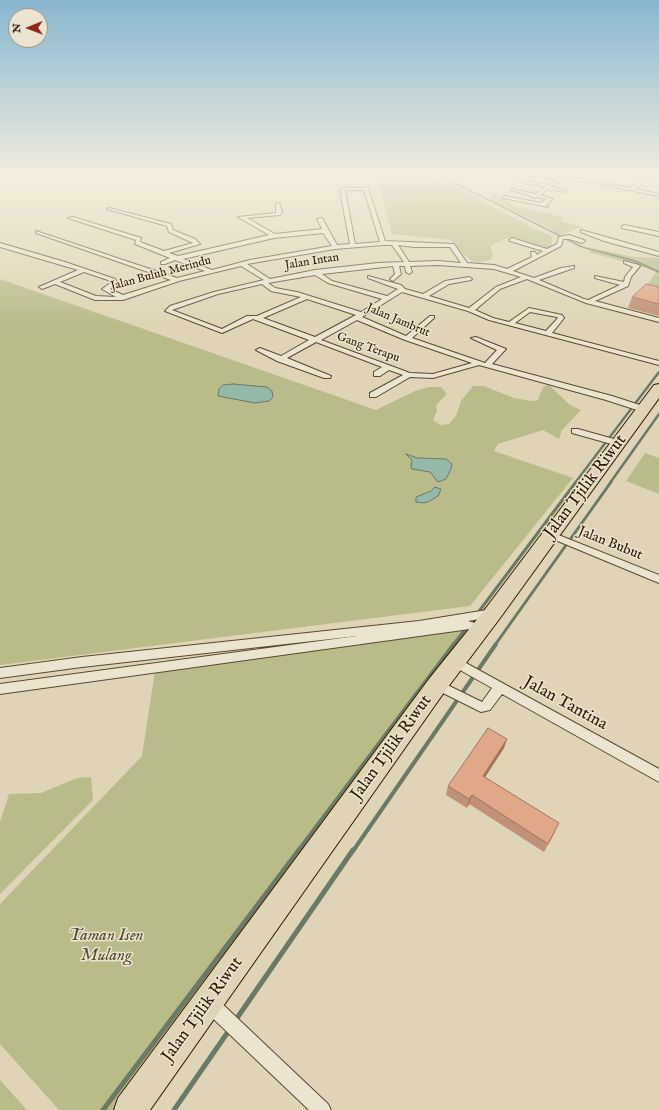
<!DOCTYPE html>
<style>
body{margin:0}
#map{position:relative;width:659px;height:1110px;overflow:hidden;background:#dfd5b6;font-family:"IM FELL English",serif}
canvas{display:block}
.north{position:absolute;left:8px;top:8px;width:40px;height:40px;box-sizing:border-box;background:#eae4d0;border:1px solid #9f937e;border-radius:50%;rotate:269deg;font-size:11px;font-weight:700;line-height:16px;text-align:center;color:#2f1903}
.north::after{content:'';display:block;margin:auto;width:14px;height:18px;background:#8f2418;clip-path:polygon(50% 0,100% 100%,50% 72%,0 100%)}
</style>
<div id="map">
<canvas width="659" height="1110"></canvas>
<div class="north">N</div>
</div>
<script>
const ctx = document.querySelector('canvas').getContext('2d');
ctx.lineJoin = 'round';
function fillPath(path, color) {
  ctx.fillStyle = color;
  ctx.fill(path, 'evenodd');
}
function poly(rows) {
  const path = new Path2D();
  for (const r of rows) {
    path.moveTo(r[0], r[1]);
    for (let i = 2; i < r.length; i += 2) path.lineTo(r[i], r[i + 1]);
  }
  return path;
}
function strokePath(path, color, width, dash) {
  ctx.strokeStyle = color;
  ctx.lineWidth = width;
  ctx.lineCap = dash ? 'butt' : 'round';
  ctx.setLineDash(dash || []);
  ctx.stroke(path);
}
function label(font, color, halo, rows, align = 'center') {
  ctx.font = font + ' "IM FELL English",serif';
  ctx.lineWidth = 3;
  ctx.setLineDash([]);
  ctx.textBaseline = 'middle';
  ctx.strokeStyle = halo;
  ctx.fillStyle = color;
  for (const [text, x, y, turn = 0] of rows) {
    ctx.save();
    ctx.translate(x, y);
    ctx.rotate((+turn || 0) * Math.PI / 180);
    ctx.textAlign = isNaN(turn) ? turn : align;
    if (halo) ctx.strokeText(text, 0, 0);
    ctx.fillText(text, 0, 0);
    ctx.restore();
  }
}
const green = poly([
 [381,172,428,172,535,229,552,236,552,244,550,249,519,239,507,238,490,246,493,256,490,260,480,262,472,261,464,255,451,240,392,234,380,187,379,174],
 [496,194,515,206,564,217,561,221,586,228,577,228,560,236,544,225,492,201,491,197],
 [592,248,634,257,659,258,659,292,645,288,657,271,588,252],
 [0,279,376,410,415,391,429,387,441,387,447,394,436,405,437,411,433,420,440,425,449,424,456,416,461,401,473,386,484,386,514,398,531,401,538,400,543,387,549,385,570,405,581,410,562,430,559,439,543,430,498,444,494,451,573,478,470,606,0,665],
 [645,453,659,458,659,494,626,481],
 [485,618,116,1110,59,1110,0,1044,0,904,142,756,156,664],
 [91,777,93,800,0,894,0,822,9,794,41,793,77,778],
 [0,1080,27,1110,0,1110]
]);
const water = poly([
 [233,384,267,387,272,391,273,397,269,401,255,403,218,396,219,389,223,385,233,384],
 [406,454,417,458,446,459,452,464,451,469,446,479,438,482,430,472,412,469,411,467,412,460,406,454],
 [435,487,441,489,438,496,428,502,423,503,416,502,416,497,431,491,435,487]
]);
const streamFar5 = poly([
 [433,172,582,247,604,253]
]);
const streamFar4 = poly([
 [601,252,635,261,659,272]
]);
const streamFar3 = poly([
 [575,483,659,372],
 [610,483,659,414]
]);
const streamFar2 = poly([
 [477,614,576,482],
 [453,645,474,618],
 [495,645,611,482]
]);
const streamFar1 = poly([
 [298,851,454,644],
 [353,851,496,644]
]);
const stream = poly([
 [235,1021,353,850],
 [103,1110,299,850],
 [174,1110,230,1029]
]);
const street = poly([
 [521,172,589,180,597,172,602,172,593,181,630,188,654,172,659,172,635,189,659,194,659,196,594,183,562,179,551,187,565,190,565,192,548,189,540,195,553,199,546,205,548,207,503,198,505,196,541,203,547,199,537,197,532,198,532,196,511,190,513,189,535,194,546,187,520,182,520,180,549,185,557,179,523,174,521,172],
 [344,188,368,188,385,241,454,244,467,263,494,265,507,269,532,257,531,252,535,252,537,255,543,251,510,241,509,240,512,238,547,249,557,244,559,237,569,235,584,240,585,241,582,243,569,239,563,239,561,246,513,271,534,278,561,268,574,266,574,268,539,280,584,299,588,300,620,285,595,278,595,276,624,282,625,277,633,267,624,263,624,261,639,265,640,266,631,277,628,286,595,301,659,318,659,322,586,303,527,279,500,289,475,310,493,318,509,322,529,308,562,315,564,318,552,333,659,361,659,365,489,320,468,311,402,292,362,317,406,336,430,316,434,316,434,318,412,338,485,363,497,350,471,338,476,337,506,349,492,364,612,396,646,407,646,411,640,411,606,400,479,365,433,378,410,377,376,397,370,397,370,393,403,375,389,370,380,376,374,376,374,372,382,367,316,342,287,358,331,376,330,378,324,378,277,361,256,350,260,348,281,356,309,340,253,319,222,333,165,311,170,306,214,292,264,280,241,266,179,281,123,300,95,300,55,284,42,289,39,287,78,270,0,247,0,243,65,262,115,279,118,283,110,289,123,295,171,280,36,233,36,231,177,278,205,271,175,260,165,264,161,264,161,262,170,258,135,244,136,240,68,218,73,217,141,238,140,242,164,251,193,243,169,232,167,226,107,209,109,208,171,224,173,230,195,239,200,244,169,253,178,256,269,235,238,217,276,213,276,204,278,203,280,204,282,212,280,215,247,218,275,234,322,229,317,219,322,218,337,245,350,244,340,190,344,188],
 [345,190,364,190,380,242,355,244,345,190],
 [323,233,332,246,250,260,212,270,183,259,274,238,323,233],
 [383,245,392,245,404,262,378,263,315,270,270,279,247,264,335,249,383,245],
 [398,245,414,247,450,247,461,263,438,261,409,262,398,245],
 [438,265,494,269,521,277,496,287,469,308,429,296,449,284,471,280,472,279,469,277,445,281,423,294,405,289,401,285,368,276,368,278,398,289,387,296,332,281,322,274,393,266,395,274,390,279,393,281,401,274,399,266,405,266,406,272,409,274,412,272,410,266,438,265],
 [84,272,111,281,112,282,102,289,116,297,96,296,60,282,84,272],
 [315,275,328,283,382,299,361,312,297,292,275,288,268,283,315,275],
 [262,284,271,291,301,297,257,316,247,316,222,329,172,310,218,294,262,284],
 [307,299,356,315,315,337,263,318,307,299],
 [530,312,557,317,558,318,546,331,515,323,530,312],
 [357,320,405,340,472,363,433,374,410,373,321,340,357,320],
 [624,225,659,232,659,236,622,228,622,226,624,225],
 [581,230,659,252,659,256,604,241,581,232,581,230],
 [572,429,578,429,621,441,622,443,621,445,615,445,572,433,572,429],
 [551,532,659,575,659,583,548,537,546,535,551,532],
 [493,609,497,610,498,613,497,616,468,621,485,626,487,629,485,632,481,633,470,629,0,694,0,684,357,636,82,667,0,678,0,668,82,657,419,621,493,609],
 [455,657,659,769,659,782,502,694,490,710,481,712,433,688,431,685,433,682,437,680,482,702,492,688,451,665,449,662,451,659,455,657],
 [209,995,215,997,328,1104,331,1110,309,1110,203,1009,201,1003,203,997,209,995]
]);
const highway = poly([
 [659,384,659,398,500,618,445,691,150,1110,114,1110,118,1098,429,679,486,608,654,385,659,384]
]);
const wall = poly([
 [659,287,659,316,628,308,632,297],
 [507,739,504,748,485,777,555,832,544,852,469,804,467,808,446,795,448,786]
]);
const shadedWall = poly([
 [507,739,504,748,480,785,483,776],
 [472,795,469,804,467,808,469,799]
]);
const building = poly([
 [646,284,659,287,659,304,632,297,646,284],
 [488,728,507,739,483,776,559,823,548,844,472,795,469,799,448,786,488,728]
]);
const farStreetnames = [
 ["Jalan Intan",312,262,-9],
 ["Jalan Buluh Merindu",161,274,-15],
 ["Jalan Jambrut",398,321,23],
 ["Gang Terapu",368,348,20]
];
const streetNames = [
 ["Jalan Bubut",610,544,22]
];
const nearStreetnames = [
 ["Jalan Tjilik Riwut",586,487,-53],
 ["Jalan Tantina",565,704,29],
 ["Jalan Tjilik Riwut",392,748,-54],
 ["Jalan Tjilik Riwut",203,1010,-54]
];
const nearParknames = [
 ["Taman Isen",106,937],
 ["Mulang",106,957]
];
fillPath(green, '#b9bb89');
fillPath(water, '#95b9a9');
strokePath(water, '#6c7967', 1);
strokePath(streamFar5, '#6c7967', 1.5);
strokePath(streamFar4, '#6c7967', 2);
strokePath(streamFar3, '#6c7967', 2.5);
strokePath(streamFar2, '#6c7967', 3);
strokePath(streamFar1, '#6c7967', 4);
strokePath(stream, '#6c7967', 5);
strokePath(street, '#5b4830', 2);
strokePath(highway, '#2f1903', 2);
fillPath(street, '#eae4d0');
fillPath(highway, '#dfd5b6');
fillPath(wall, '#c29075');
fillPath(shadedWall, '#9e765f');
fillPath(building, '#e1a888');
strokePath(building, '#9e765f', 1);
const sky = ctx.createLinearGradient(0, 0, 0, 327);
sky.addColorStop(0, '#87b6cf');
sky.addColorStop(0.53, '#f1ecde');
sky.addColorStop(1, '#f1ecde00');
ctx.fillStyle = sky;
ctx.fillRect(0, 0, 659, 327);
label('12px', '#2f1903', '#eae4d0', farStreetnames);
label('14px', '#2f1903', '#eae4d0', streetNames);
label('17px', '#2f1903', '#eae4d0', nearStreetnames);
label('italic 17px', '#584a2b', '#eae4d0', nearParknames);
</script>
